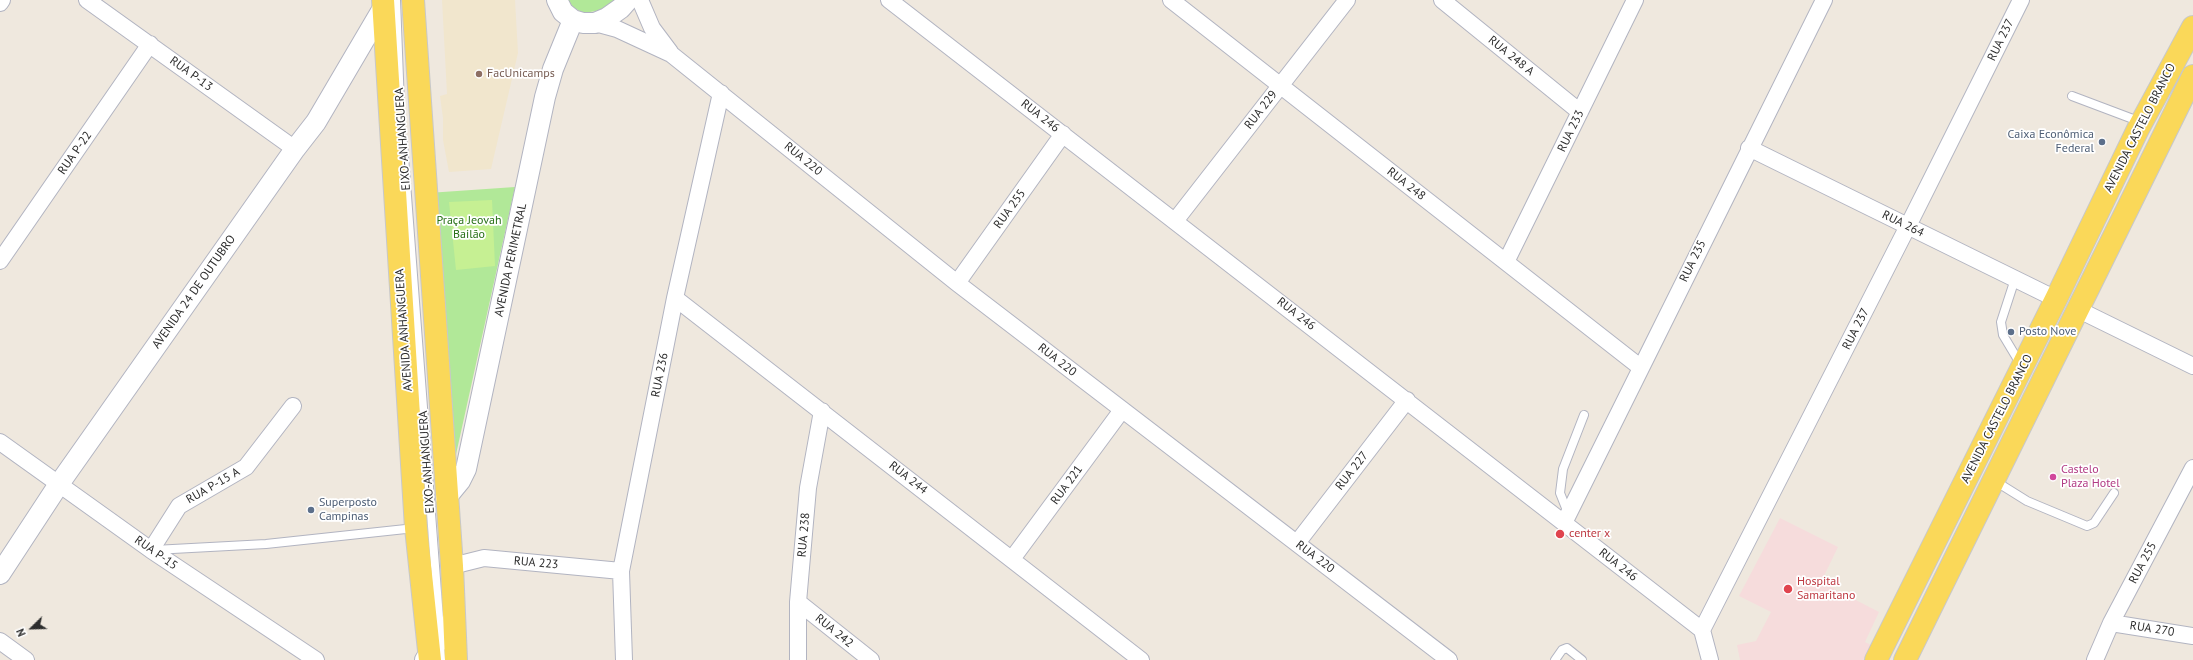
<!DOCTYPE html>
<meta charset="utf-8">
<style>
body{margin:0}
#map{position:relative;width:2193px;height:660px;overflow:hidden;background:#efe8de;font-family:"PT Sans",sans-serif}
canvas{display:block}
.north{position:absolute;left:12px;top:608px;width:40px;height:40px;-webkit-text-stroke:3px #fff;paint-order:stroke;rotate:247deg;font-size:11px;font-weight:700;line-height:16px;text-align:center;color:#2d2d2d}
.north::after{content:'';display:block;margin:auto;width:14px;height:18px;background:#2d2d2d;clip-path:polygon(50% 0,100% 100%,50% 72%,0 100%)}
</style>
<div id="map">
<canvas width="2193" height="660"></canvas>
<div class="north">N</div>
</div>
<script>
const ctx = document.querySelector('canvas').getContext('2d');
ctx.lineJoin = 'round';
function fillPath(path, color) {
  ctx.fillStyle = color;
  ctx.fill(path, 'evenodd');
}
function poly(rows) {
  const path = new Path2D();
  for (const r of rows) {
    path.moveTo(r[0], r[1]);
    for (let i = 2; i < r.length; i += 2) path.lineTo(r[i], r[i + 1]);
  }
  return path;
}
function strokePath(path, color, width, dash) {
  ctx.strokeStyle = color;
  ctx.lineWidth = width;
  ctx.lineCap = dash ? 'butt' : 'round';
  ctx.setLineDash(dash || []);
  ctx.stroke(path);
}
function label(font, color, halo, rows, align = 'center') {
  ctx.font = font + ' "PT Sans",sans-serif';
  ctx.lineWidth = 3.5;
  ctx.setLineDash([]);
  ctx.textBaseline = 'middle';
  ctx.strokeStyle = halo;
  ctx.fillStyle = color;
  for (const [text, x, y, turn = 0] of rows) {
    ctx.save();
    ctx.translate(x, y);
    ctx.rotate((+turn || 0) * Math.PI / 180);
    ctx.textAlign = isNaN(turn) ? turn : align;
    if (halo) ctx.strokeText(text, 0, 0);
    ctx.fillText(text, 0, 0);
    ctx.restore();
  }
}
const education = poly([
 [442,0,515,0,518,53,491,169,449,172,443,140,443,118,440,96,447,94]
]);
const medical = poly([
 [1780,518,1838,547,1821,582,1879,612,1865,642,1871,645,1864,660,1740,660,1737,645,1756,641,1771,612,1739,596]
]);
const green = poly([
 [567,0,615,0,602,10,584,13,574,8],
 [515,187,453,468,428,193]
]);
const pitch = poly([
 [492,200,495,266,456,270,449,202]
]);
const service = poly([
 [396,0,400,105],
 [2072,96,2141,122],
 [403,143,440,632],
 [2015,279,2001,322,2003,335,2021,365],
 [1995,481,2027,501,2087,526,2094,523,2114,493],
 [1568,513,1560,493,1563,469,1584,415],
 [154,550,266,544,415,528],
 [440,643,441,660],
 [1555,660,1562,650,1567,648,1582,660]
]);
const minor = poly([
 [87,0,295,149],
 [640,0,652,28,670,52],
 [889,0,1702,630],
 [1171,0,1640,367],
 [1442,0,1580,112],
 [0,3,2,0],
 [595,23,617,29,671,54,957,283,1449,660],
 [1749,148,2056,299],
 [1175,221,1347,0],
 [0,261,150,44],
 [1506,262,1635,0],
 [957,283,1063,134],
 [675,298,1141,660],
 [2079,310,2193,366],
 [0,442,151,550,316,660],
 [1564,523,1824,0],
 [1297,543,1407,400],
 [151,550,179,506,246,467,293,406],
 [1012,559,1122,410],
 [452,566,484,558,621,571],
 [798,602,871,660],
 [2111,623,2193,636],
 [0,641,26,660],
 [624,660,621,571,675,298,721,93],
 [798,660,798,602,808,488,822,411],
 [1710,660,1702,630,1908,226,2021,0],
 [2095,660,2111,623,2193,468]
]);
const tertiary = poly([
 [557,0,563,12,573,20,583,23,595,23,607,18,621,8,628,0],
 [446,498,460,481,466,469,545,97,553,69,573,20],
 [0,574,59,484,295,149,316,122,386,3],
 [425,660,454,618]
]);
const primary = poly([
 [383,0,416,528,430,660],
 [413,0,452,566,456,660],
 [1876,660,2056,299,2138,129,2193,27],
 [1905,660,2193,76]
]);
const markers = [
 [479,74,4,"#8d6e63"],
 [2102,142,4,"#5c6f8a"],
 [2011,332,4,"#5c6f8a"],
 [2053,477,4,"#d1479c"],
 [311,510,4,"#5c6f8a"],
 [1560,534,5,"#e0444e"],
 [1788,589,5,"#e0444e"]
];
const streetNames = [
 ["RUA 237",2001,40,-64],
 ["RUA 248 A",1511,56,39],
 ["RUA P-13",191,74,36],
 ["RUA 229",1261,110,-52],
 ["RUA 246",1040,116,38],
 ["AVENIDA CASTELO BRANCO",2140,128,-63],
 ["RUA 233",1571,131,-64],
 ["EIXO-ANHANGUERA",403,139,-94],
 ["RUA P-22",75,153,-55],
 ["RUA 220",803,159,39],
 ["RUA 248",1406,184,38],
 ["RUA 255",1010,209,-54],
 ["RUA 264",1903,224,26],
 ["AVENIDA PERIMETRAL",511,260,-78],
 ["RUA 235",1693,261,-64],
 ["AVENIDA 24 DE OUTUBRO",194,292,-55],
 ["RUA 246",1296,314,38],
 ["RUA 237",1856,329,-63],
 ["AVENIDA ANHANGUERA",404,330,-94],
 ["RUA 220",1057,360,38],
 ["RUA 236",660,375,-79],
 ["AVENIDA CASTELO BRANCO",1997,419,-63],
 ["EIXO-ANHANGUERA",427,462,-94],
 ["RUA 227",1352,471,-52],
 ["RUA 244",908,478,38],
 ["RUA 221",1067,485,-54],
 ["RUA P-15 A",213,486,-30],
 ["RUA 238",804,535,-85],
 ["RUA P-15",156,553,35],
 ["RUA 220",1315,557,37],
 ["RUA 223",536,563,5],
 ["RUA 255",2143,563,-62],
 ["RUA 246",1618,565,38],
 ["RUA 270",2152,629,9],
 ["RUA 242",834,631,39]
];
const educationNames = [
 ["FacUnicamps",487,74]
];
const serviceNames = [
 ["Caixa Econômica",2094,135,"right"],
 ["Federal",2094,149,"right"],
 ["Posto Nove",2019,332],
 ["Superposto",319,503],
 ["Campinas",319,517]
];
const parkNames = [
 ["Praça Jeovah",469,221],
 ["Bailão",469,235]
];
const hotelNames = [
 ["Castelo",2061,470],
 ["Plaza Hotel",2061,484]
];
const healthNames = [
 ["center x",1569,534],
 ["Hospital",1797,582],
 ["Samaritano",1797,596]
];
fillPath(education, '#f1e6cd');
fillPath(medical, '#f6dcdc');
fillPath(green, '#b1e898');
fillPath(pitch, '#c6f093');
strokePath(service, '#b2b4c1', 10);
strokePath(minor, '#b2b4c1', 18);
strokePath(tertiary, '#b2b4c1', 22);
strokePath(primary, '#c8c8c8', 24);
strokePath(service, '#fff', 8);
strokePath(minor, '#fff', 16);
strokePath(tertiary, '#fff', 20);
strokePath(primary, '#fad859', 22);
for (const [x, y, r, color] of markers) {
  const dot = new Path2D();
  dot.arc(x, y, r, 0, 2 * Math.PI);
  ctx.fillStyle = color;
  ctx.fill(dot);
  strokePath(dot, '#fff', 1.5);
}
label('12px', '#2d2d2d', '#fff', streetNames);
label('12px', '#785e54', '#fff', educationNames, 'left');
label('12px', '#4e5e75', '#fff', serviceNames, 'left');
label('12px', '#277016', '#fff', parkNames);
label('12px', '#b23c85', '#fff', hotelNames, 'left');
label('12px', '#be3a42', '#fff', healthNames, 'left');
</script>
